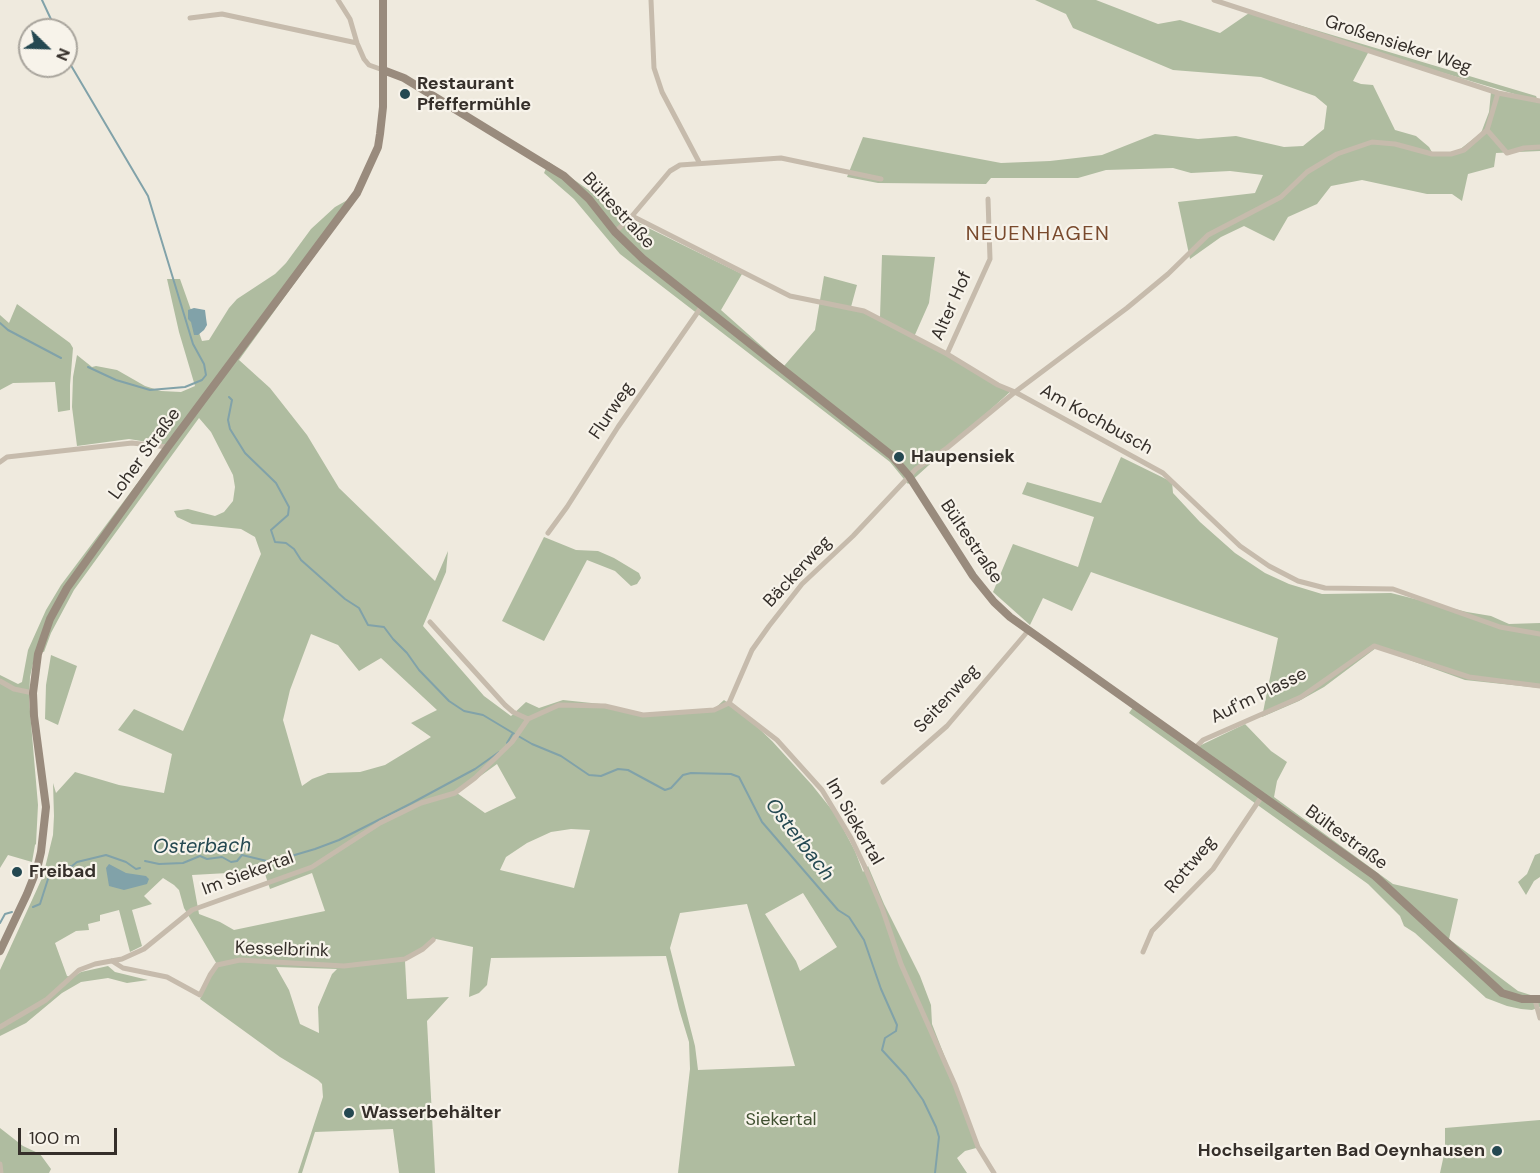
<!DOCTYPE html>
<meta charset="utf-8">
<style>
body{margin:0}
#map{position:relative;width:1540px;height:1173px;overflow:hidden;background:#efeade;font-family:"DM Sans",sans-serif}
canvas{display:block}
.north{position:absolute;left:18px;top:18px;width:60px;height:60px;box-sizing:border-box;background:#f7f3ea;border:2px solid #a9a59d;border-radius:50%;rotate:113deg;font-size:16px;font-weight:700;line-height:24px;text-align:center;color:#352f2a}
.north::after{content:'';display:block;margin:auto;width:21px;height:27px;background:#244851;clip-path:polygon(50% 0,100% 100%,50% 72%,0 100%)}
.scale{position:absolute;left:18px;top:1128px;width:99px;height:27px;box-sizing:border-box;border:3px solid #352f2a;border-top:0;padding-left:8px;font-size:18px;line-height:21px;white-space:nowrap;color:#352f2a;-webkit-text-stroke:4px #f7f3ea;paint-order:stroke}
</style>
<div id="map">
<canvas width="1540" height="1173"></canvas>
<div class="north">N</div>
<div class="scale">100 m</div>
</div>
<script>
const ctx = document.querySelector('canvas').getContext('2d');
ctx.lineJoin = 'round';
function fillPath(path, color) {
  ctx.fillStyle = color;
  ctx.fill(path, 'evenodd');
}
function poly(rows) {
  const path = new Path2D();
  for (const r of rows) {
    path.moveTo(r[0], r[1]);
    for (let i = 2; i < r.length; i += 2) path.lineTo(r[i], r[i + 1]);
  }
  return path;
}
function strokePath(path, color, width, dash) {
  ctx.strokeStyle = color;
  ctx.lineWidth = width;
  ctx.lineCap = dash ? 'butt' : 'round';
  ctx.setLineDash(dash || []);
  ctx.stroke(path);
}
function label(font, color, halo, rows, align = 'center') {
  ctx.font = font + ' "DM Sans",sans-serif';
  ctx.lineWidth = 4.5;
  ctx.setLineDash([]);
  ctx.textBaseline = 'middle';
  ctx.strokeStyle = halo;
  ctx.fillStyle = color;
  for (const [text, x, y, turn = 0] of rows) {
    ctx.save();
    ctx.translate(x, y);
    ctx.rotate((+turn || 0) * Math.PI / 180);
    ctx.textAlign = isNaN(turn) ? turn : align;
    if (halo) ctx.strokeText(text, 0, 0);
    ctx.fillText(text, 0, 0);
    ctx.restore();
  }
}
const green = poly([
 [1035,0,1096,0,1158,24,1180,20,1220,33,1252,11,1536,96,1538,101,1369,51,1353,81,1361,84,1373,85,1395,130,1416,136,1429,147,1433,154,1450,153,1459,150,1481,133,1489,112,1491,92,1540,103,1540,151,1496,153,1494,167,1468,174,1462,201,1452,194,1427,194,1362,180,1331,186,1317,204,1288,217,1274,241,1244,226,1221,237,1190,259,1178,202,1255,193,1263,175,1230,171,1191,173,1173,168,1106,170,1078,178,991,178,986,184,878,183,847,177,863,137,1001,163,1050,161,1102,155,1155,134,1198,139,1236,136,1284,147,1303,146,1324,129,1327,106,1315,96,1261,77,1173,70,1073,28,1066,14],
 [549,162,628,218,742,274,721,310,784,366,815,330,824,276,857,285,851,307,880,317,882,255,935,257,929,303,914,337,1011,391,908,484,890,462,620,254,574,199,544,173],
 [360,193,239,360,270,388,307,435,339,488,435,581,448,551,446,572,423,626,484,696,511,716,526,702,539,708,563,700,601,704,645,715,713,710,724,700,749,719,772,741,812,785,836,815,855,851,863,872,868,866,884,904,920,976,931,1005,932,1024,980,1147,965,1151,957,1158,967,1173,678,1173,690,1069,689,1042,679,1009,666,956,491,958,487,985,479,993,469,997,473,947,436,939,423,950,405,961,407,999,449,997,427,1021,435,1173,399,1173,393,1129,315,1132,302,1173,298,1173,323,1097,322,1084,318,1080,280,1057,200,999,211,975,218,966,184,908,179,890,174,885,163,878,144,896,152,904,132,910,142,946,130,952,119,910,100,915,100,921,88,924,89,930,76,931,55,943,67,976,73,977,81,972,108,966,115,972,148,980,127,983,108,978,81,982,62,993,26,1023,0,1036,0,970,43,876,53,835,54,816,53,783,56,793,75,772,119,785,164,793,172,754,118,730,134,709,183,731,261,554,255,537,241,529,192,524,177,517,174,511,188,509,215,516,224,512,233,501,235,487,233,475,211,432,199,418,74,590,51,633,44,652,36,650,30,677,29,700,38,805,36,844,35,845,32,862,8,855,0,868,0,675,18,684,22,682,28,650,46,610,61,585,166,445,129,439,77,446,72,407,73,377,77,355,92,367,96,366,117,370,145,386,161,391,181,392,195,386,179,332,167,279,180,279,202,341,209,340,229,308,237,299,275,274,286,263,311,229,335,207],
 [311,634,338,645,359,671,381,658,437,710,411,723,431,737,385,765,360,772,328,773,312,779,302,786,283,720,290,690],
 [497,764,516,798,485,813,457,793],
 [571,829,590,830,574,888,500,870,506,857,527,843,551,832],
 [264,871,270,889,312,873,325,911,234,930,220,922,199,914,192,875],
 [803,893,837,947,800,971,796,961,765,914],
 [747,904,795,1066,698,1070,695,1046,670,948,680,913],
 [276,967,337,969,332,974,318,1007,319,1033,300,1024,289,990],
 [17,304,70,343,73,348,70,385,70,410,58,412,55,382,13,383,0,390,0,315,9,323],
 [1121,457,1172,482,1173,493,1200,522,1235,553,1265,573,1289,584,1322,594,1391,593,1467,612,1491,616,1509,624,1540,623,1540,688,1465,680,1376,648,1324,687,1299,701,1262,717,1278,638,1091,572,1072,611,1043,598,1030,625,993,592,1013,544,1078,567,1094,517,1022,494,1027,482,1101,503],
 [544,537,576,550,598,551,614,558,639,573,641,578,637,584,631,586,615,571,587,560,544,641,502,621],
 [51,655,77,666,58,725,45,719,46,685],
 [1136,703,1197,747,1245,724,1271,751,1287,762,1277,781,1274,797,1393,884,1458,899,1449,939,1518,991,1540,998,1540,1007,1532,1010,1521,1009,1507,1006,1486,998,1415,933,1404,926,1400,916,1368,884,1129,713],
 [1540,853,1540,877,1534,881,1526,895,1518,882,1527,874,1535,855],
 [1540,1120,1540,1173,1440,1173,1445,1150,1445,1128],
 [0,1128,23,1146,40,1154,51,1169,49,1173,0,1173]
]);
const water = poly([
 [194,308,205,310,206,318,207,325,204,330,198,335,194,335,191,322,188,319,188,310],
 [109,864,126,873,146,876,149,879,147,884,124,890,109,886,106,868]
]);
const stream = poly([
 [42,0,56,30],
 [66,57,148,196,193,344,204,364,206,375,202,380,185,387,150,390,116,380,88,367],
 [0,323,8,330,61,358],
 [229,397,232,400,228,420,230,429,245,453,276,483,289,507,288,515,271,530,275,542,286,543,294,549,301,560,345,599,359,608,368,625,384,627,393,639,407,653,419,670,449,701,464,711,483,715,513,733],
 [507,743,513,733,532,744,561,756,589,775,601,776,618,769,628,770,665,790,671,788,683,775,691,773,731,774,739,777,762,822,838,910,849,917,864,940,881,989,897,1025,896,1031,885,1038,882,1050,906,1076,923,1100,936,1127,939,1137,935,1173],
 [145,861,159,864,183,863,200,856,207,859,222,857,231,862,237,861,242,855,271,862,315,849,339,840,410,804,475,769,499,752],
 [33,907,40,904,48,879,54,870,72,866,77,862,106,855,126,862,136,869,140,868],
 [0,923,5,914,12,912]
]);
const street = poly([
 [338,0,350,19,357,43,364,59,369,65,383,70],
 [651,0,654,68,662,92,699,162],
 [1214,0,1498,93,1540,101],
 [190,18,222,14,357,43],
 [1487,130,1507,153,1524,148,1540,147],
 [632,216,790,296,864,311,947,354,998,385,1015,392,1163,473,1240,546,1269,566,1298,581,1325,588,1393,589,1500,627,1540,634],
 [615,232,632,216,670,171,680,165,781,158,881,179],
 [947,354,990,259,988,199],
 [0,462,7,457,132,443,168,447],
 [548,533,567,507,618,427,702,306],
 [430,622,505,705,513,712,528,719],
 [0,681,14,689,33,693],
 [729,703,752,650,769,626,802,584,853,536,916,469,947,448,1015,392,1127,308,1168,274,1208,235,1281,197,1307,172,1337,154,1372,142,1395,144,1432,154,1451,154,1464,150,1487,130,1498,93],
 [729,703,777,740,822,790,851,838,864,865,882,908,901,964,955,1085,978,1147,994,1173],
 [1195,748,1203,740,1301,697,1374,646,1469,677,1540,686],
 [883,782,947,726,1028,631],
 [1143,952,1152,931,1213,869,1262,796],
 [112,961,123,968,167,977,200,995,210,975,217,965,240,960,344,966,405,959,423,949,433,940],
 [1535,1000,1540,1018],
 [0,1027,46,1000,79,970,95,964,122,959,144,949,192,910,312,867,380,823,421,803,455,793,475,778,512,742,528,719,559,705,605,706,643,715,714,710,729,703],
 [0,1164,1,1173]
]);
const secondary = poly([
 [383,70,404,78,564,176,589,199,615,232,643,259,891,455,909,476,973,576,994,602,1010,617,1375,876,1502,993,1522,999,1540,999],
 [0,951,27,894,37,869,41,852,46,807,34,716,33,693,38,654,50,619,67,588,168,447,357,193,378,147,380,134,383,107,383,0]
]);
const markers = [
 [405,94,6,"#244851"],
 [899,457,6,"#244851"],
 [17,872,6,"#244851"],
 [349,1113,6,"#244851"],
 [1497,1151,6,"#244851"]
];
const streetNames = [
 ["Großensieker Weg",1398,45,18],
 ["Bültestraße",618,211,47],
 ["Alter Hof",952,306,-66],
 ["Flurweg",612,411,-56],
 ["Am Kochbusch",1096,420,29],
 ["Loher Straße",145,454,-54],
 ["Bültestraße",971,542,56],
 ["Bäckerweg",798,572,-47],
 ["Auf'm Plasse",1259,696,-26],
 ["Seitenweg",947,699,-47],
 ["Im Siekertal",854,822,60],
 ["Bültestraße",1346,838,36],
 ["Rottweg",1191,865,-50],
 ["Im Siekertal",248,874,-20],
 ["Kesselbrink",282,950,2]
];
const poiNames = [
 ["Restaurant",417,84],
 ["Pfeffermühle",417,105],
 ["Haupensiek",911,457],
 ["Freibad",29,872],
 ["Wasserbehälter",361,1113],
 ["Hochseilgarten Bad Oeynhausen",1485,1151,"right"]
];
const parkNames = [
 ["Siekertal",781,1120]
];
const neighbourhoodNames = [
 ["NEUENHAGEN",1038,235]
];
const waterNames = [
 ["Osterbach",799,840,52],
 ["Osterbach",202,847,-1]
];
fillPath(green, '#afbca0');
fillPath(water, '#81a2a9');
strokePath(stream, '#81a2a9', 2);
strokePath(street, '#c6bbac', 5);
strokePath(secondary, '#998b7d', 8);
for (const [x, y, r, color] of markers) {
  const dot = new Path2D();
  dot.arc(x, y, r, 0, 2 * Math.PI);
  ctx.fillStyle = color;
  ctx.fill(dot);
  strokePath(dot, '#f7f3ea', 2);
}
label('18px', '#352f2a', '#f7f3ea', streetNames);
label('bold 18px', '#352f2a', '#f7f3ea', poiNames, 'left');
label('18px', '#405031', '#f7f3ea', parkNames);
ctx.letterSpacing = '1.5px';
label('20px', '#794a2d', '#f7f3ea', neighbourhoodNames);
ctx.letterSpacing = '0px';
label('italic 20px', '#244851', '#f7f3ea', waterNames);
</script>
